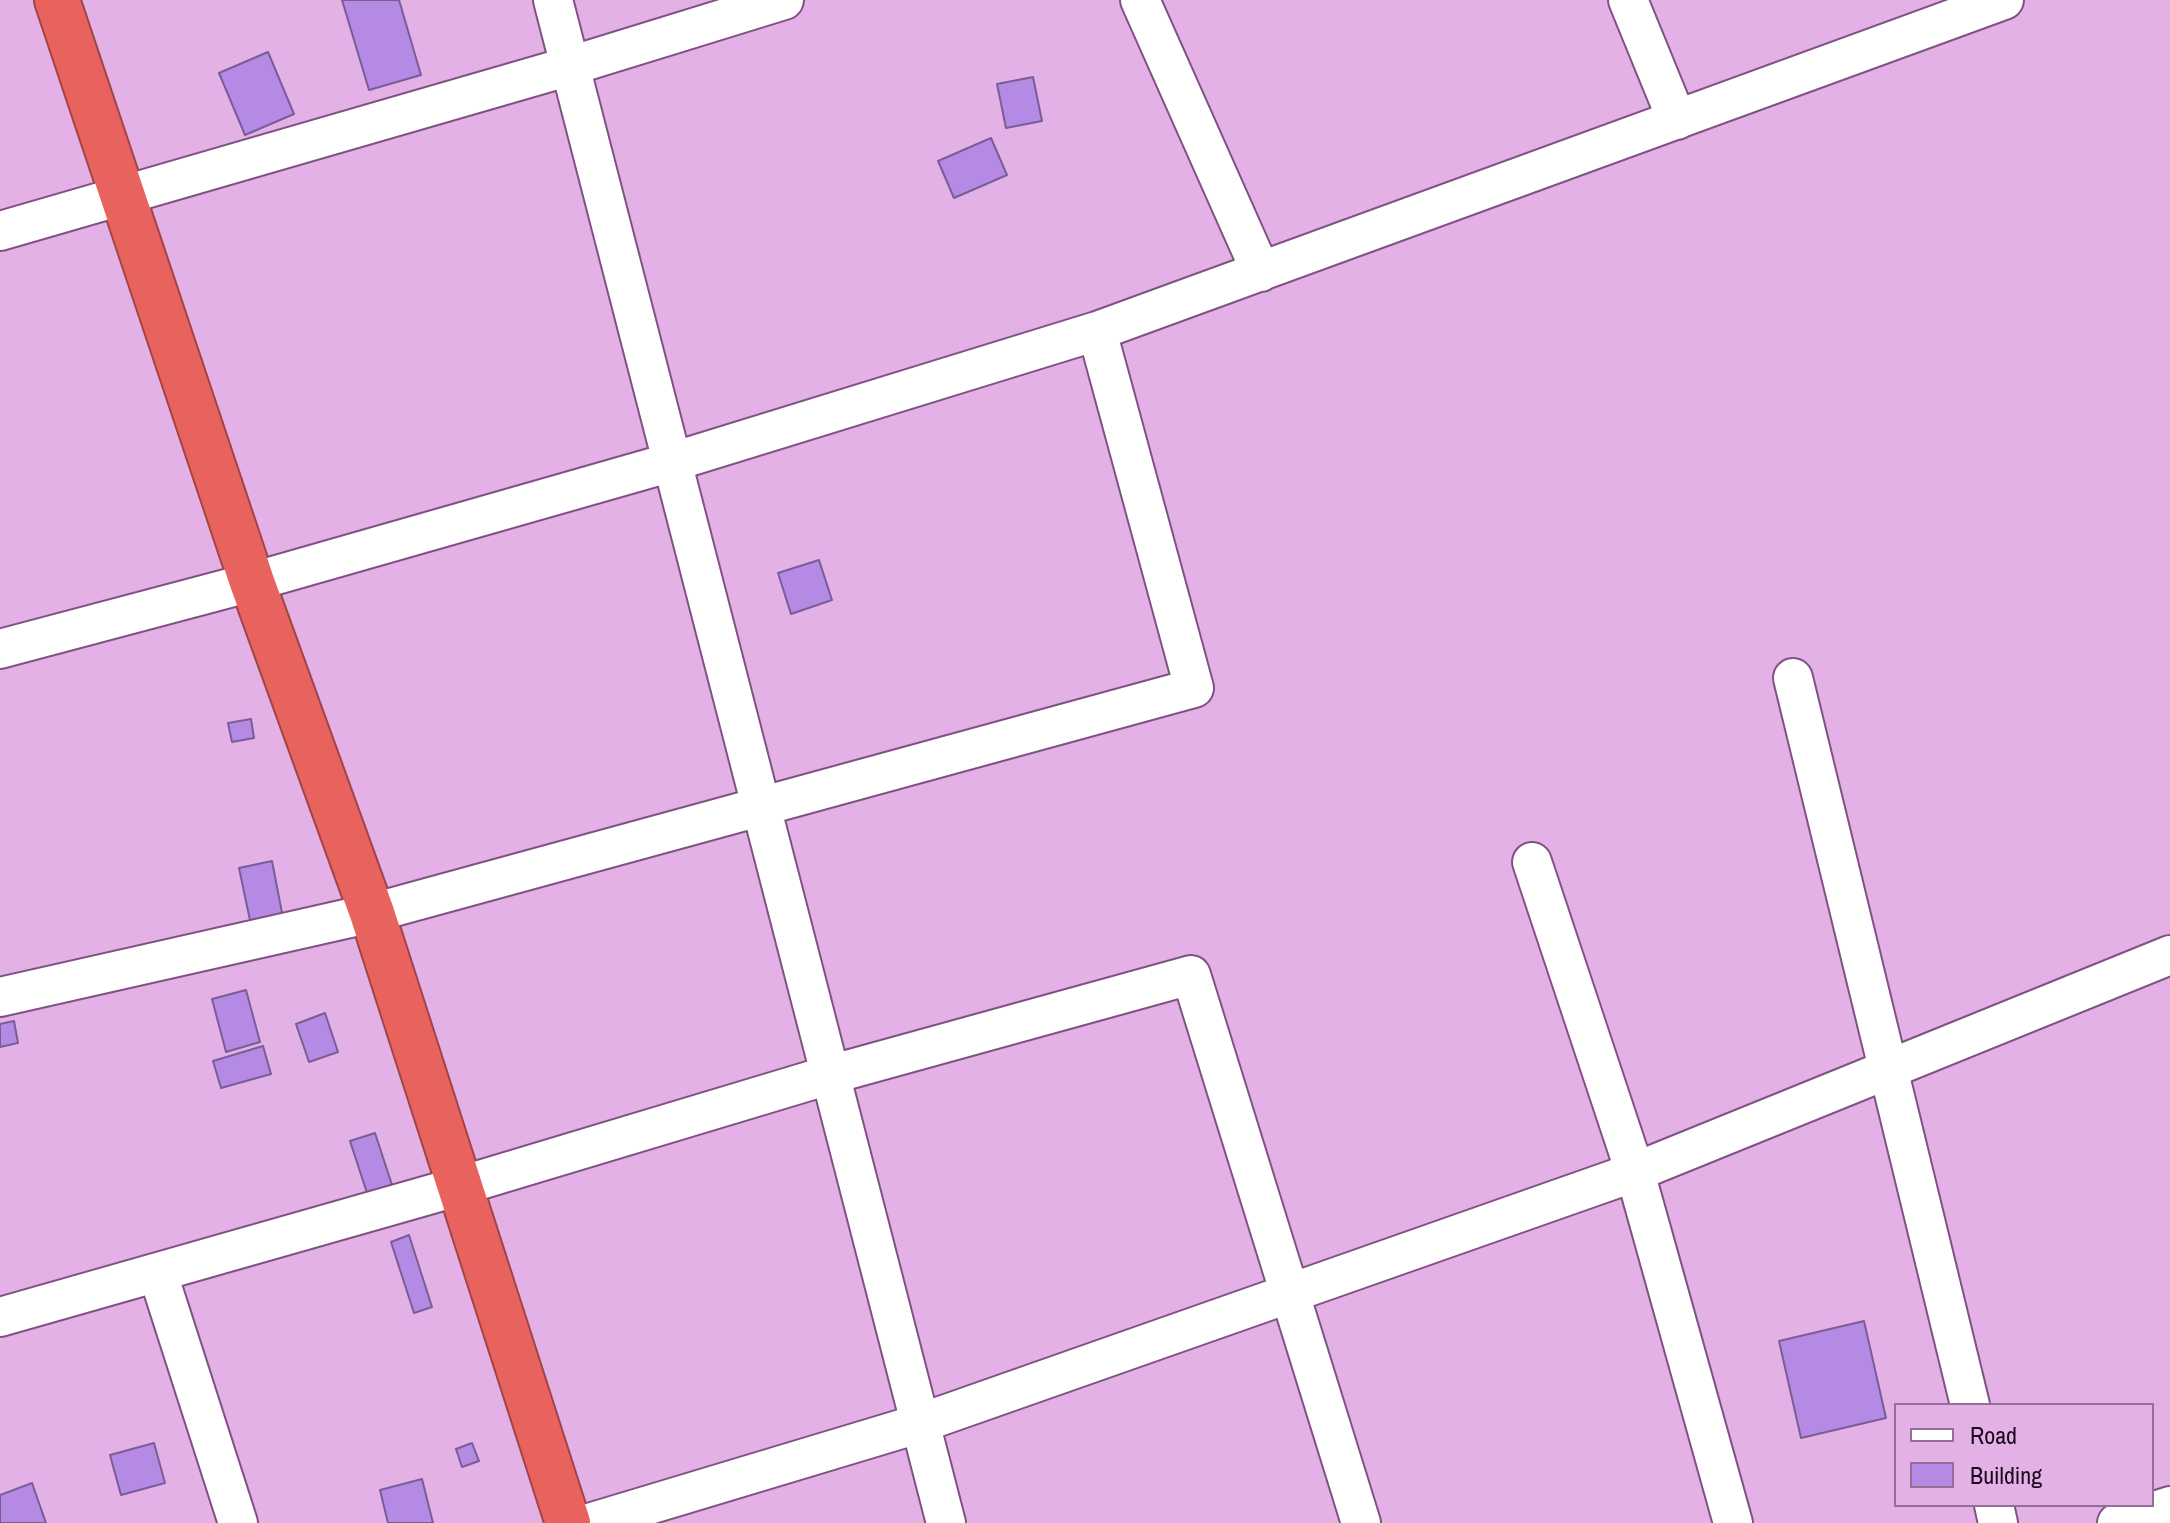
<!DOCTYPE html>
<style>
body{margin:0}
#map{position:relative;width:2170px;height:1523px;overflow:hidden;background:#e4b1e7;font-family:"Archivo Narrow",sans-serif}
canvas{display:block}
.legend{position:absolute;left:1894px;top:1403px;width:260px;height:104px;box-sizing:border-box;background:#e4b1e7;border:2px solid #946e96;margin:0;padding:10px 14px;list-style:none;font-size:24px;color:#1b091c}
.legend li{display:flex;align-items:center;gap:16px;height:40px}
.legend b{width:40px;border:2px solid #946e96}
</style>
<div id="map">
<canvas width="2170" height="1523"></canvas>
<ul class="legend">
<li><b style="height:10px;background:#fff"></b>Road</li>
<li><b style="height:22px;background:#b48ae4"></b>Building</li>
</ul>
</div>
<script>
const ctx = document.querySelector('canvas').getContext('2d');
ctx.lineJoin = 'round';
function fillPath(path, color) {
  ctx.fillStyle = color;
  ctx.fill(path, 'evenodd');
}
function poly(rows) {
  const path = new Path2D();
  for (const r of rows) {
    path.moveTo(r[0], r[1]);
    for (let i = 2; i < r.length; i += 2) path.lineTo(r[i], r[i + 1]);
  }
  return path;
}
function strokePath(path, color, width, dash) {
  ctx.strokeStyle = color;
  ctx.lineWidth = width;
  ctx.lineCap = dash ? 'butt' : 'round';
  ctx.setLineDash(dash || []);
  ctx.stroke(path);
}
const building = poly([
 [342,0,399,0,421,75,369,90,342,0],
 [268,52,294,114,245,135,219,73,268,52],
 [1033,77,1042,121,1006,128,997,84,1033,77],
 [991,138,1007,175,954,198,938,161,991,138],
 [819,560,832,600,791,614,778,573,819,560],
 [251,719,254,738,232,742,228,723,251,719],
 [272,861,283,918,251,925,239,868,272,861],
 [246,990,260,1042,226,1052,212,999,246,990],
 [325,1013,338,1052,309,1062,296,1024,325,1013],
 [14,1021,18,1043,0,1047,0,1024,14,1021],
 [263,1046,271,1074,221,1088,213,1061,263,1046],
 [375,1133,392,1185,367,1193,350,1141,375,1133],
 [409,1235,432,1307,414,1313,391,1242,409,1235],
 [1864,1321,1886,1418,1801,1438,1779,1341,1864,1321],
 [154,1443,165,1483,121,1495,110,1455,154,1443],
 [472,1443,479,1461,462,1467,456,1449,472,1443],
 [422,1479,433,1523,388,1523,380,1490,422,1479],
 [32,1483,46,1523,0,1523,0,1495,32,1483]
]);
const street = poly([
 [553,0,946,1523],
 [1140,0,1261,272],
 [1628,0,1677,120],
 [0,231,570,66,784,0],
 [0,649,252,582,672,462,1097,331,2004,0],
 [1793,678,1970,1405],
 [1532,862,1635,1172,1733,1523],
 [0,997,372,913,1194,688,1097,331],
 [158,1274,238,1523],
 [0,1317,460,1186,829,1075,1191,975,1361,1523],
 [1994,1505,1998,1523],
 [589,1523,918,1424,1635,1172,2170,955],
 [2117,1523,2170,1506]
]);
const highway = poly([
 [57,0,252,582,372,913,568,1523]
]);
fillPath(building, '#b48ae4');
strokePath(building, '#785e97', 2);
strokePath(street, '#805283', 42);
strokePath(highway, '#a04447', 48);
strokePath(street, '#fff', 38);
strokePath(highway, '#e8635e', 44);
</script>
